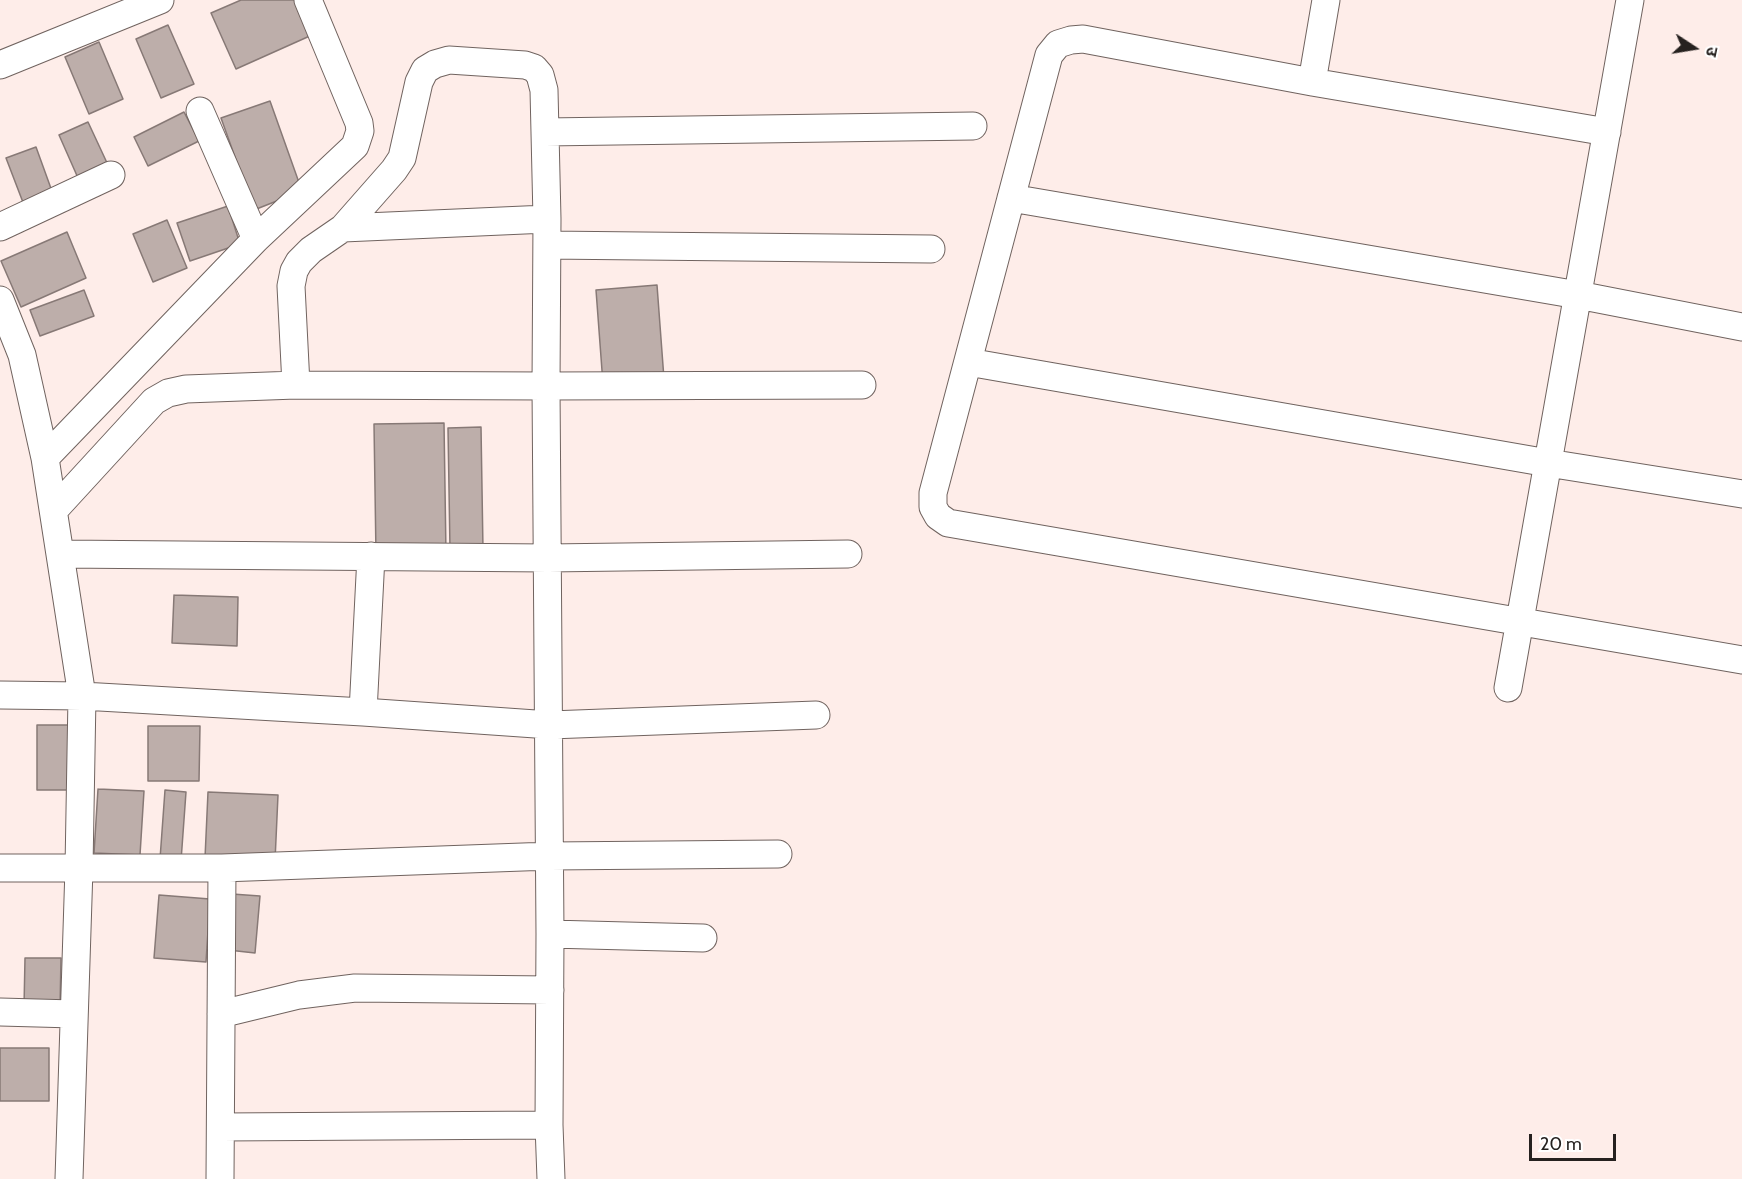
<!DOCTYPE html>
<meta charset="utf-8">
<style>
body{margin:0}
#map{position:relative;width:1742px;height:1179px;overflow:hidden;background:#feede9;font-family:Cabin,"Noto Sans Devanagari",sans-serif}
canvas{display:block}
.north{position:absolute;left:1664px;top:18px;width:60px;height:60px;-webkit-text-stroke:4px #fff;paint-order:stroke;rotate:102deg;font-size:16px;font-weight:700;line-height:24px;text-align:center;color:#26211f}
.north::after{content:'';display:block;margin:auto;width:21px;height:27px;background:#26211f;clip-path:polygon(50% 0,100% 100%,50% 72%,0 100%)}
.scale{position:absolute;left:1529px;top:1134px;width:87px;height:27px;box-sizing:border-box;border:3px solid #26211f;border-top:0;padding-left:8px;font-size:18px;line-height:21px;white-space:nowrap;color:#26211f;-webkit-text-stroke:4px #fff;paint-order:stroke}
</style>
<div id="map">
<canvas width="1742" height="1179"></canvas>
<div class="north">उ</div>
<div class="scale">20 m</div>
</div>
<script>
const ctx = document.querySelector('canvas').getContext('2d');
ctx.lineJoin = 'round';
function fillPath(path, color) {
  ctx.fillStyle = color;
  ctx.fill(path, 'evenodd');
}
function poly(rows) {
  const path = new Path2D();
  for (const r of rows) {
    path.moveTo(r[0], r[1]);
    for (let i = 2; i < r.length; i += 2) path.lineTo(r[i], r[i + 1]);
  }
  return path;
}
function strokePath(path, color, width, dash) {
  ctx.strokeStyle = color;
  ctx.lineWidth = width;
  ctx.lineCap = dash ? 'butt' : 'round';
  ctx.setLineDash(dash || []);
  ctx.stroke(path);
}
const building = poly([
 [241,0,297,0,312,35,236,69,211,13,241,0],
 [168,25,194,84,161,98,136,39,168,25],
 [99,42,123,99,89,114,65,57,99,42],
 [270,101,302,191,254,210,221,118,270,101],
 [184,112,199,141,148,166,134,137,184,112],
 [88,122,108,165,78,178,59,135,88,122],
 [36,147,53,194,24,205,6,158,36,147],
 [228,206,240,244,190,261,177,223,228,206],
 [167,220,187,268,153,282,133,234,167,220],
 [67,232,86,278,21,307,1,261,67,232],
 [657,285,664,379,603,384,596,290,657,285],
 [84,290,94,316,40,336,30,310,84,290],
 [444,423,446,554,376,555,374,424,444,423],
 [481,427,483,550,450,550,448,428,481,427],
 [174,595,238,597,237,646,172,643,174,595],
 [37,725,76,725,76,790,37,790,37,725],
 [148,726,200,726,199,781,148,781,148,726],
 [98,789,144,791,140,855,94,853,98,789],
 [165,790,186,792,181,861,160,859,165,790],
 [208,792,278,795,275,861,205,858,208,792],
 [232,894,260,896,255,953,228,950,232,894],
 [159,895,210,899,206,962,154,958,159,895],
 [25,958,61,958,60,1008,24,1007,25,958],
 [0,1048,49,1048,49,1101,0,1101,0,1048]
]);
const minor = poly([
 [0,65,160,0],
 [1312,82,1326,0],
 [200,111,256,239],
 [545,132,973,126],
 [1607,132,1312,82,1083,39,1071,40,1058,44,1049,55,933,493,933,507,938,516,948,523,1742,660],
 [1011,198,1578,295,1742,327],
 [0,227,111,175],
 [343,228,547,219],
 [547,245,931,249],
 [0,300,22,355,45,458,82,696,79,868,69,1179],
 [968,362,1548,463,1742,494],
 [296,385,291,286,294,271,299,262,311,250,343,228,394,170,402,158,419,82,425,70,435,64,449,60,525,65,534,68,540,75,544,90,547,219,546,386,550,934,549,1125,551,1179],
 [45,458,256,239,355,146,360,131,359,123,308,0],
 [54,510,154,401,168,393,186,389,296,385,546,386,862,385],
 [60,554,548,558,848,554],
 [1508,688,1630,0],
 [0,695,82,696,363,712,550,725,816,715],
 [363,712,371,556],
 [0,868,222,868,550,856,778,854],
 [550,934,703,938],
 [0,1012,74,1014],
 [221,1014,299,995,355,988,550,990],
 [221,1127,549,1125],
 [220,1179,222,868]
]);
fillPath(building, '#bdaeaa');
strokePath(building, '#877976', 1.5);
strokePath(minor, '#70635f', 29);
strokePath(minor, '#fff', 27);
</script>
